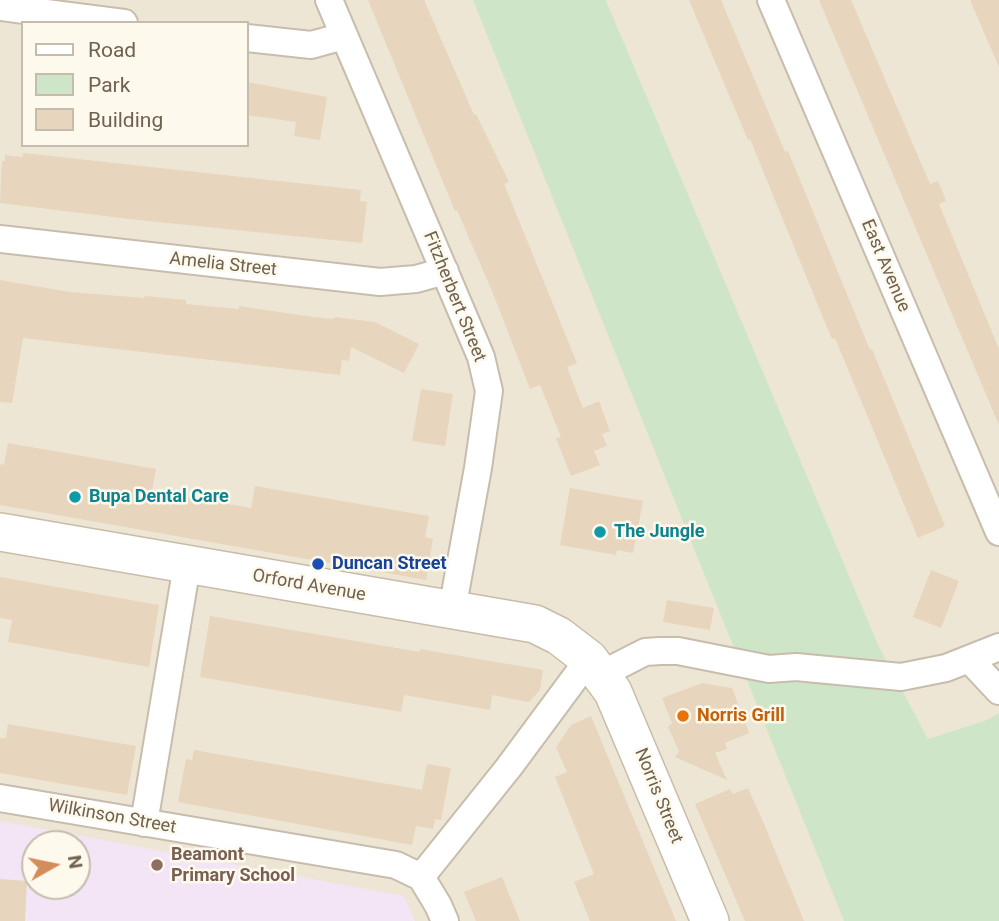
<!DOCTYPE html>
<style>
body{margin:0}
#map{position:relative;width:999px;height:921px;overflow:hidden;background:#faf6e7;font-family:Roboto,sans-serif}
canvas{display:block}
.legend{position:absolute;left:21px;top:21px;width:228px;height:126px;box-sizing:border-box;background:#fdf9ed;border:2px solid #c5bcae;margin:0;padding:9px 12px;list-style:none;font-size:21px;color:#71614f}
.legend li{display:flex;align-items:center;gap:14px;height:35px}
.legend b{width:35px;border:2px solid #c5bcae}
.north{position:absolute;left:21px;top:830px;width:70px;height:70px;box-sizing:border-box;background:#fdf9ed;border:2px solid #c5bcae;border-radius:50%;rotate:81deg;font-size:19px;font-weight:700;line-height:28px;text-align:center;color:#71614f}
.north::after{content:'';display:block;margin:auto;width:24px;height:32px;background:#d58c5b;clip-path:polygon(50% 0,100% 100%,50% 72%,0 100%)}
</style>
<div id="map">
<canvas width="999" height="921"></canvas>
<ul class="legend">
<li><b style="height:9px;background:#fff"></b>Road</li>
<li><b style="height:19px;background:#cee6c7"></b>Park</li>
<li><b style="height:19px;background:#e7d5bd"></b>Building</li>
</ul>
<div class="north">N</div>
</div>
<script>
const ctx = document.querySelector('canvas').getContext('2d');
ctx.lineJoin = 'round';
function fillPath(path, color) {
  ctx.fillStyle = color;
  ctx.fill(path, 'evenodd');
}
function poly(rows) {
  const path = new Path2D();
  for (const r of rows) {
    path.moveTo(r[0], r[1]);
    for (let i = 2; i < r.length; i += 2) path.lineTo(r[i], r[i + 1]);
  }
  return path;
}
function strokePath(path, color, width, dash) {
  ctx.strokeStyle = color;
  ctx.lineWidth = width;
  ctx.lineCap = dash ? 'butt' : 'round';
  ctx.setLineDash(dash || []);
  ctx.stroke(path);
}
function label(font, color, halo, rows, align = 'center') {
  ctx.font = font + ' Roboto,sans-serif';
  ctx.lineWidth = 5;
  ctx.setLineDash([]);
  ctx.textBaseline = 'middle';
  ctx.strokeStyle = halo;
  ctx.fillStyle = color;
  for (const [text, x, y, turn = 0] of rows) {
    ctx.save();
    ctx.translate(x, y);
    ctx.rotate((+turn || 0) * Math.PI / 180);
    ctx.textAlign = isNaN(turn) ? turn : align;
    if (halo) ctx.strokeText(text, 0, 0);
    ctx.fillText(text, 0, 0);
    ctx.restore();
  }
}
const residential = poly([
 [0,0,476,0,878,647,606,0,999,0,999,713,984,721,852,921,0,921],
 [23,23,247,23,247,145,23,145],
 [35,844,77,844,77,886,35,886]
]);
const education = poly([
 [0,821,404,896,415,921,0,921],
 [35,844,77,844,77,886,35,886]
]);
const green = poly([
 [473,0,606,0,879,647,928,739,984,721,999,713,999,921,844,921]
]);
const building = poly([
 [368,0,424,0,474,115,476,114,509,182,504,184,577,363,567,367,583,408,599,401,610,431,602,434,607,446,594,451,600,465,571,476,556,438,561,437,540,385,530,389,494,296,457,210,455,211],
 [689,0,721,0,785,152,788,151,870,350,872,349,945,526,918,538,835,338,832,339,824,320,750,139,748,140],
 [819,0,851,0,930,184,938,181,946,201,939,204,999,349,999,425],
 [970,0,999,0,999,67],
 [247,82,327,97,320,140,294,136,296,122,247,115],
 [23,153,361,190,360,201,367,202,362,243,129,219,0,203,2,161,5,161,5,155,23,157],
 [0,280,70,292,144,298,145,296,186,300,186,304,239,309,239,306,313,317,334,319,335,317,375,322,419,344,404,373,351,347,349,361,342,360,340,375,23,338,12,403,0,402],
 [421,389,453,394,445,446,412,441],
 [8,443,156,469,152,491,192,498,251,508,255,486,429,516,425,537,433,539,426,580,0,505,0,464,4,465],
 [570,488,643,501,633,553,617,550,616,555,560,545],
 [931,570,959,581,941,628,913,617],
 [0,577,159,605,149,667,8,642,12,620,0,618],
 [667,600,714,608,710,630,663,622],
 [210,616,420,652,420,649,543,670,540,690,529,702,492,695,490,710,404,695,401,712,200,677],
 [702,683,732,688,749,733,725,743,727,749,715,753,727,780,675,757,679,751,668,727,672,723,662,698],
 [591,716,676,921,590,921,574,882,594,874,555,777,567,772,556,747,571,725],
 [8,724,136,746,127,795,0,773,0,738,6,738],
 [194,750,422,790,427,764,451,768,441,820,435,819,433,829,416,826,412,845,178,802,186,759,192,760],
 [748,788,762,819,804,921,745,921,695,804,730,789,733,794],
 [502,877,520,921,476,921,464,892],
 [0,879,27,881,25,921,0,921]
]);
const street = poly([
 [329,0,481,357,489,391,478,468,452,610],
 [771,0,999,532],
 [0,7,124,23],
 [247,38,311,45,344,36],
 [0,239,380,282,416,279,445,271],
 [970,660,999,691],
 [602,674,645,652,660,651,678,651,769,669,796,667,901,677,946,668,999,647],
 [0,798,396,865,421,877,438,905,445,921],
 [144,823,187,565],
 [421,877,509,767,589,659]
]);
const secondary = poly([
 [0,532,535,624,559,636,589,659,613,692,710,921]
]);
const markers = [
 [75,497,7,"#0f9aa8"],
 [600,532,7,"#0f9aa8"],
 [318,564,7,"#1a4fb4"],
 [683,716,7,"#e8710a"],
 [157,865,7,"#8d6e63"]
];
const streetNames = [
 ["Amelia Street",223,265,6],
 ["East Avenue",885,266,67],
 ["Fitzherbert Street",454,297,68],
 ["Orford Avenue",309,586,10],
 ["Norris Street",658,796,68],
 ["Wilkinson Street",112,817,10]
];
const cultureNames = [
 ["Bupa Dental Care",89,497],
 ["The Jungle",614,532]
];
const transitNames = [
 ["Duncan Street",332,564]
];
const foodNames = [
 ["Norris Grill",697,716]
];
const educationNames = [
 ["Beamont",171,855],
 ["Primary School",171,876]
];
fillPath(residential, '#eee6d4');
fillPath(education, '#f3e4f6');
fillPath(green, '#cee6c7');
fillPath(building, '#e7d5bd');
strokePath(street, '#c8bdad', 30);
strokePath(secondary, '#c8bca8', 40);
strokePath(street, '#fff', 26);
strokePath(secondary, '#fff', 37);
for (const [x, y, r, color] of markers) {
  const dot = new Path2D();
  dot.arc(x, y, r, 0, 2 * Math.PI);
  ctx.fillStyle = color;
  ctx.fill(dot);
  strokePath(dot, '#fdf9ed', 2.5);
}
label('18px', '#71614f', '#fdf9ed', streetNames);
label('bold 18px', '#0d838f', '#fdf9ed', cultureNames, 'left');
label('bold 18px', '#164399', '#fdf9ed', transitNames, 'left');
label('bold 18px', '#c56008', '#fdf9ed', foodNames, 'left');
label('bold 18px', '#785e54', '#fdf9ed', educationNames, 'left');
</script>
